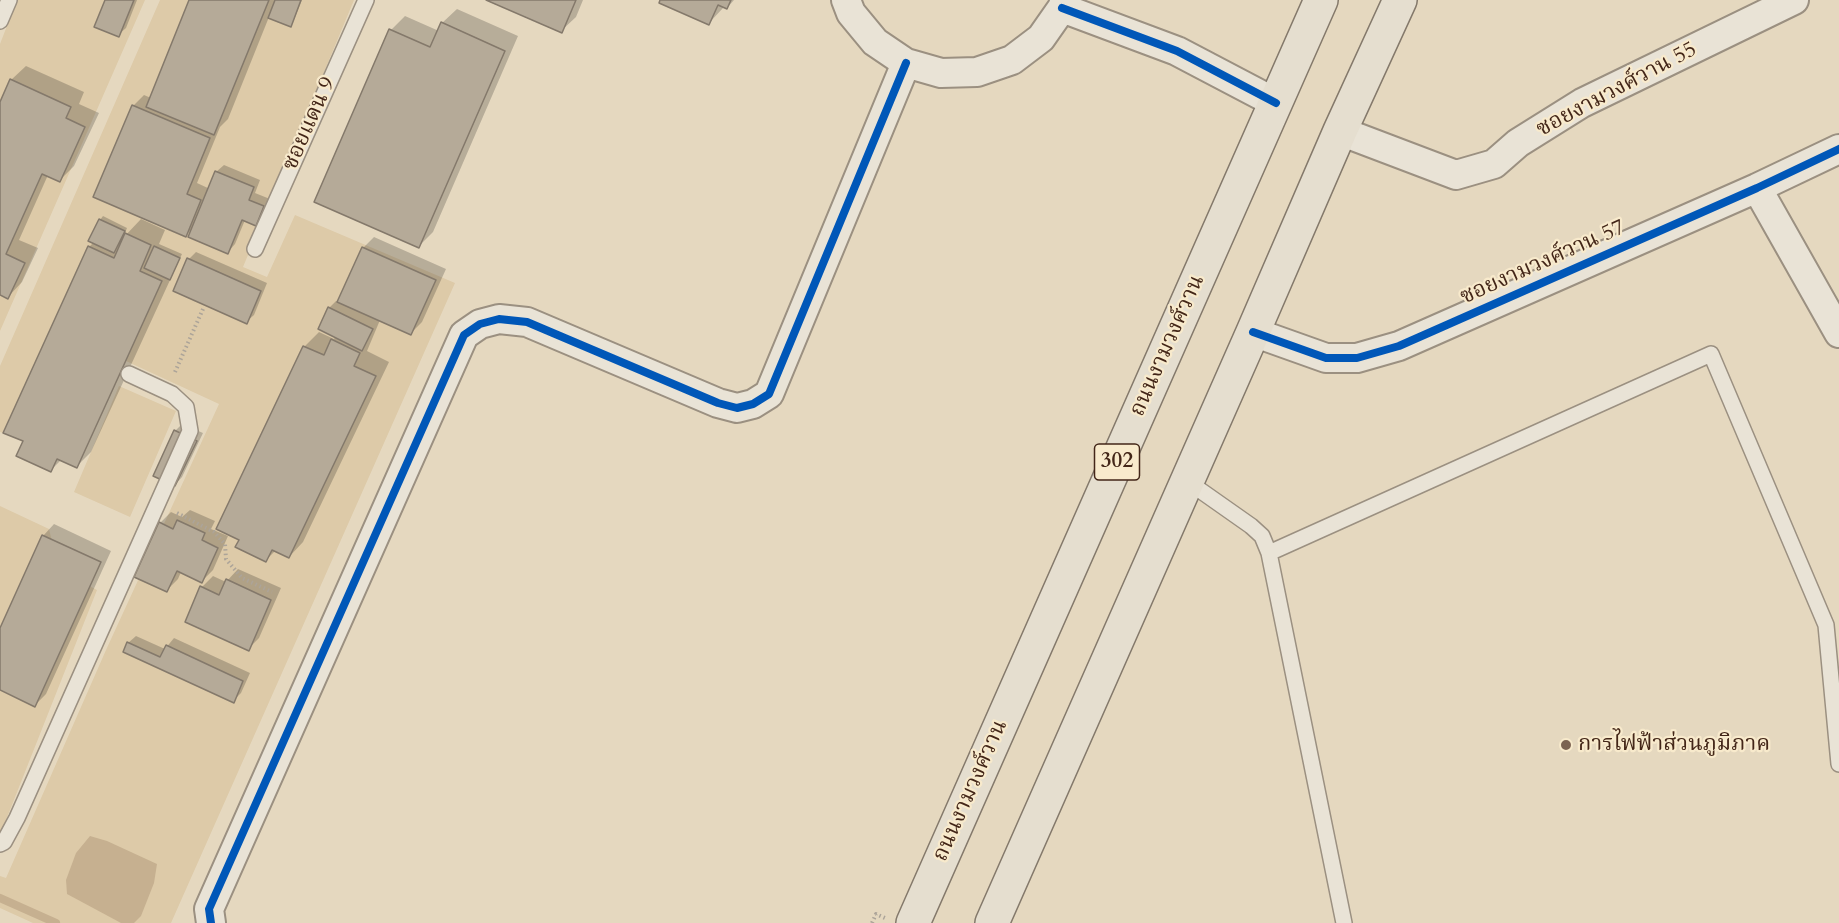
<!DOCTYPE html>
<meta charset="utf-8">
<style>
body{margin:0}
canvas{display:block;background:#e5d8bf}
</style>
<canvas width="1839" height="923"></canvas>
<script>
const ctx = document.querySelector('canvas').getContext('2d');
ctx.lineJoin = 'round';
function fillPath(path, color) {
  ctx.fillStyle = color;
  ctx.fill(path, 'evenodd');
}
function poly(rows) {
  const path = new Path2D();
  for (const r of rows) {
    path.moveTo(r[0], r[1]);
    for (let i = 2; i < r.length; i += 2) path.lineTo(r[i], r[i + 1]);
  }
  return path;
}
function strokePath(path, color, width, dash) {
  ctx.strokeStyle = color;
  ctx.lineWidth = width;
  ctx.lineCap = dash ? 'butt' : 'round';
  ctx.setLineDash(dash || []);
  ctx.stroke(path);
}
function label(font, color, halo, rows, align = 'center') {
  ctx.font = font + ' Cardo,"Noto Serif Thai",serif';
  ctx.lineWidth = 4.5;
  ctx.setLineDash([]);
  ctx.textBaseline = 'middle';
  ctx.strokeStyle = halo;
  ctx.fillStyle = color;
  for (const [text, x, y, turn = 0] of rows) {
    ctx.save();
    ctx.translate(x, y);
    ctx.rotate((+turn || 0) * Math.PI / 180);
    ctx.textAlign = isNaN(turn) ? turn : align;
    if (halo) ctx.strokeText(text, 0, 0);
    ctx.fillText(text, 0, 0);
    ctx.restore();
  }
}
const green = poly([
 [17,0,145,0,0,331,0,44],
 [160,0,354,0,243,267,267,277,295,215,455,283,171,923,33,923,0,908,0,876,6,878,106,650,219,404,126,361,162,281,88,247,3,433,0,432,0,366],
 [119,386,176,411,130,517,74,492],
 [0,506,49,529,59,570,97,590,4,825,0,832]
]);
const water = poly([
 [90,836,107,841,157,864,154,883,141,916,134,923,121,923,67,894,66,880,76,853]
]);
const shadow = poly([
 [106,0,137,0,126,28,118,35],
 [191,0,302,0,293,22,290,25,269,17,228,119,220,127,197,183,210,189,216,172,224,165,260,180,255,193,270,199,263,217,256,224,245,220,235,244,228,252,195,226,186,235,133,106,144,95,151,98],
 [489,0,583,0,576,17,561,31],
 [662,0,734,0,727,8,724,7,709,23],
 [457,9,518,36,433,232,419,246,391,30,405,16,439,31,442,23],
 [26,66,84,92,79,104,99,113,74,166,60,180,48,175,19,240,38,248,22,282,8,297,0,293,0,105,11,80],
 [103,216,127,228,123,238,141,219,165,230,159,244,182,254,91,452,77,466,62,459,51,470,25,441,89,247,94,242,100,220],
 [374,237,446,269,422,322,411,333,380,320,367,351,389,362,303,542,289,557,276,550,266,560,241,539,218,528,305,346,319,332,334,339,336,336,329,308,336,301,339,302,363,248],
 [196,252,267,283,254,315,246,322,189,259],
 [182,424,203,433,182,477,175,485,175,431],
 [190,510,215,521,211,529,228,536,213,570,202,581,181,572,178,579,167,590,160,523,171,512,182,517],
 [54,524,111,551,46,694,35,705,0,689,0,631,43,536],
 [238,569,281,588,259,638,248,649,202,587,213,576,226,582],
 [136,636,165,649,174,638,250,673,241,693,233,701,128,643]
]);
const stream = poly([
 [0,898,56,923]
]);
const building = poly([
 [105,0,134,0,119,37,94,27,105,0],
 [189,0,269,0,214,135,146,107,189,0],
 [275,0,301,0,291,27,268,18,275,0],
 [486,0,576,0,562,33,486,0],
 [660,0,731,0,727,9,718,5,709,25,659,3,660,0],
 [441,22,505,51,419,248,314,202,389,29,430,47,441,22],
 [10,79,71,107,66,118,85,127,60,182,42,174,6,254,25,263,8,299,0,295,0,102,10,79],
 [132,105,210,138,187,194,201,200,186,237,93,197,132,105],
 [215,171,254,187,249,200,264,206,256,226,242,220,228,254,188,237,215,171],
 [99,219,125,231,114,253,88,241,99,219],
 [125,233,151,245,140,271,162,281,77,468,57,459,51,472,16,456,23,441,3,433,88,246,114,258,125,233],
 [154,246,180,258,170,280,144,268,154,246],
 [362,247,436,280,411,335,337,302,362,247],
 [187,258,261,291,247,324,173,291,187,258],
 [328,307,373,329,362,351,318,329,328,307],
 [331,339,360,353,354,366,376,376,289,558,272,550,266,562,235,547,239,540,216,529,303,346,324,355,331,339],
 [174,430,197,441,175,486,153,476,174,430],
 [177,520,205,533,202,540,218,548,202,583,177,571,167,592,134,577,159,522,173,529,177,520],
 [42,535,101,562,35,707,0,690,0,628,42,535],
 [226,579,271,600,249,651,185,622,200,586,219,595,226,579],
 [127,642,160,657,166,645,243,681,234,703,123,652,127,642]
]);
const path = poly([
 [175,372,203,309],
 [177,513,214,532,225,544,226,559,242,578,272,592],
 [872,923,876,914,885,918]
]);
const service = poly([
 [0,21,9,0],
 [255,249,366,0],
 [1187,481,1251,526,1262,536,1269,553,1344,923],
 [1269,553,1711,354,1826,625,1839,764],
 [0,844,4,842,17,818,190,431,186,407,172,394,129,374]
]);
const minor = poly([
 [846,0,851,13,875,42,906,63,941,73,977,72,1012,60,1041,38,1062,8,1065,0],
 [1062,8,1177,51,1276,103],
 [1340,131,1456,175,1494,164,1518,143,1582,103,1794,0],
 [1757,188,1839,333],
 [1253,332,1326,358,1357,358,1399,346,1757,188,1839,149],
 [211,923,209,909,464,335,480,324,499,319,527,322,718,403,737,408,753,404,769,394,906,63]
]);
const primary = poly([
 [913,923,1321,0],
 [992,923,1253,332,1340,131,1400,0]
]);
const cycleway = poly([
 [1062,8,1177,51,1276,103],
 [1253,332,1326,358,1357,358,1399,346,1757,188,1839,149],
 [211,923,209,909,464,335,480,324,499,319,527,322,718,403,737,408,753,404,769,394,906,63]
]);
const markers = [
 [1566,745,6,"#7c6452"]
];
const shields = [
 [1117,462,45]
];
const shieldNames = [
 ["302",1117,462]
];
const streetNames = [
 ["ซอยงามวงศ์วาน 55",1617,90,-28],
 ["ซอยแดน 9",310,124,-66],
 ["ซอยงามวงศ์วาน 57",1543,263,-24],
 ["ถนนงามวงศ์วาน",1168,346,-66],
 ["ถนนงามวงศ์วาน",971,791,-66]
];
const poiNames = [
 ["การไฟฟ้าส่วนภูมิภาค",1578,745]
];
fillPath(green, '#ddcaa8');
fillPath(water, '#c6b090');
fillPath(shadow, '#0003');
strokePath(stream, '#c6b090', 8);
fillPath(building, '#b5aa98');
strokePath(building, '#84796b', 1.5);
strokePath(service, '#9b9081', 18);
strokePath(minor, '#9b9081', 32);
strokePath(primary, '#84796b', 36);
strokePath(path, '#aca499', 4, [1.5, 3]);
strokePath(service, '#e9e3d6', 15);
strokePath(minor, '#e9e3d6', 28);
strokePath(primary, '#e5decf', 33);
strokePath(cycleway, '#0057b8', 8);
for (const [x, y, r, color] of markers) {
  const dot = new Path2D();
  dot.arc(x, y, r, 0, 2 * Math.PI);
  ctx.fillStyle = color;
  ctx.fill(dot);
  strokePath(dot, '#f8eacc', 2);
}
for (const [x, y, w] of shields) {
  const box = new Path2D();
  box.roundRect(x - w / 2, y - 18, w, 36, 4.5);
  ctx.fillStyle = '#f8eacc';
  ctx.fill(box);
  strokePath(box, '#432618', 1.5);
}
label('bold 21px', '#432618', null, shieldNames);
label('22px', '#432618', '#f8eacc', streetNames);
label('22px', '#432618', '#f8eacc', poiNames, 'left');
</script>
